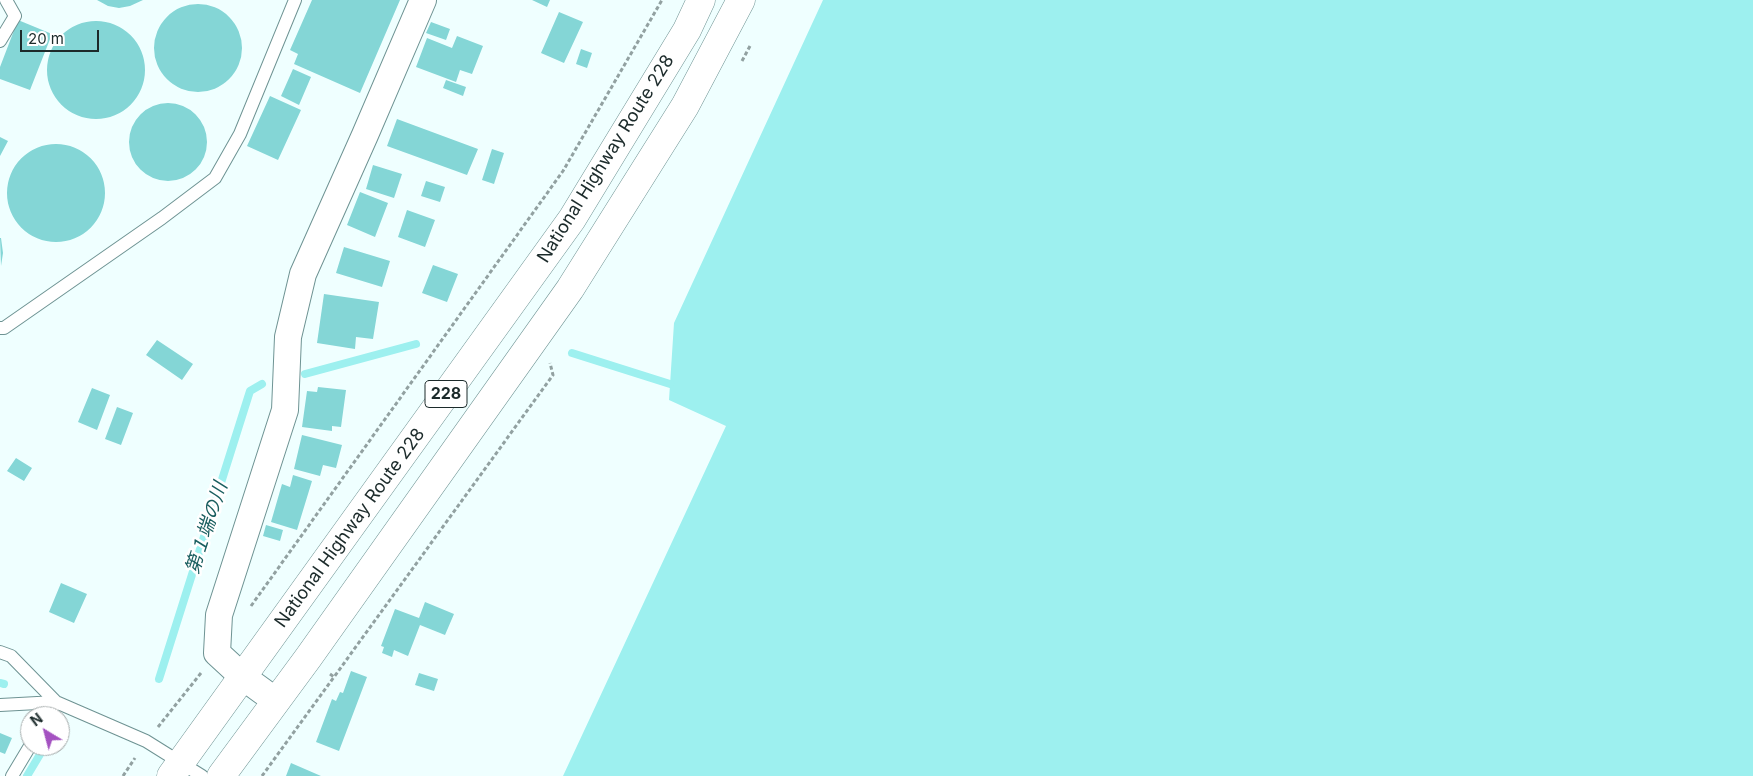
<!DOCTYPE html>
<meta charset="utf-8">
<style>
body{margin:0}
#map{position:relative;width:1753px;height:776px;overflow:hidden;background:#efffff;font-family:Inter,sans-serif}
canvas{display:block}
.north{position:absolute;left:20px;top:706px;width:50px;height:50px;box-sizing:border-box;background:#fff;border:1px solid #a4aaaa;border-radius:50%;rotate:323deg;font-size:14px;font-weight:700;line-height:20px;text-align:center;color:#1c2b2b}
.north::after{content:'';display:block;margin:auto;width:18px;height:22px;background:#a452c1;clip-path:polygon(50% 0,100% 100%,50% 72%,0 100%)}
.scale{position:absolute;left:20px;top:30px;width:79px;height:22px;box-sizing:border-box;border:2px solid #1c2b2b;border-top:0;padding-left:6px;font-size:15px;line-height:18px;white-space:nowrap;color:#1c2b2b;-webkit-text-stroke:4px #fff;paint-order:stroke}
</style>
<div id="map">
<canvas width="1753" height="776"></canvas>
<div class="north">N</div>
<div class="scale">20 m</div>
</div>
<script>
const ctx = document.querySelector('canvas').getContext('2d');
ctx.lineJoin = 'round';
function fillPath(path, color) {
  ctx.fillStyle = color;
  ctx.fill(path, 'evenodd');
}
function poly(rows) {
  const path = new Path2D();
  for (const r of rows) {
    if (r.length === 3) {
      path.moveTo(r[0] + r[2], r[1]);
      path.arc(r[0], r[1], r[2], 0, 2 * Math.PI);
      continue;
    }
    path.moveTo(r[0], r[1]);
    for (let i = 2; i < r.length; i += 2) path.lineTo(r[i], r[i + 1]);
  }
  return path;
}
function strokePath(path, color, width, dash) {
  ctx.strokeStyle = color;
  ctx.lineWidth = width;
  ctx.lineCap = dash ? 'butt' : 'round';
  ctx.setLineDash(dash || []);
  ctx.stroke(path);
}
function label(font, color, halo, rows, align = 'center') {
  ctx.font = font + ' Inter,"Noto Sans JP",sans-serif';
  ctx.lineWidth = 5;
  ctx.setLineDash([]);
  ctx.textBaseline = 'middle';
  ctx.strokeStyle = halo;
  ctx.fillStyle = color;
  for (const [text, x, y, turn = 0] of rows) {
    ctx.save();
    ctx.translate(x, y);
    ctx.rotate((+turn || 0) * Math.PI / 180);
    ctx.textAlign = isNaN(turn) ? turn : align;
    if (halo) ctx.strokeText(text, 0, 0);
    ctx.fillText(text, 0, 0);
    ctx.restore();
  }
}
const water = poly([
 [823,0,1753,0,1753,776,563,776,726,426,669,400,674,323]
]);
const stream = poly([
 [572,353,670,384],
 [305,374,416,344],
 [159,679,250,391,262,384],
 [0,683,4,684],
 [27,776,45,746]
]);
const building = poly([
 [97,0,143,0,130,6,119,8,108,6],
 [312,0,400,0,360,93,294,64,298,54,290,50],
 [532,0,550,0,547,7],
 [198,48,44],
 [559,12,583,22,564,63,541,53],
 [18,20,52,34,30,90,0,79,0,67],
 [96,70,49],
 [431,22,450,29,446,40,426,33],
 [457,36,483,46,472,74,460,70,456,82,416,67,427,38,452,48],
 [581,49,592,53,587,68,576,64],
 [293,69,311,77,299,105,281,96],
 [446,80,466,87,463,96,443,88],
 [270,96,301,110,278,160,247,146],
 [168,142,39],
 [397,119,478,149,467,175,387,146],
 [0,137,8,141,0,156],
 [56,193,49],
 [492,149,504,153,494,184,482,180],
 [373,165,402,174,394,198,366,189],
 [426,181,445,187,440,202,421,196],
 [360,192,388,203,375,237,347,225],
 [407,210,435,220,425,247,398,237],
 [0,238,1,238,3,253,1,266],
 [344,247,390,261,382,287,336,273],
 [433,265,458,274,447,302,422,293],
 [324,294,379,302,373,339,356,337,355,349,317,343],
 [157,340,193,364,182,380,146,355],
 [318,387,346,390,341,427,332,426,332,431,302,427,307,391,317,392],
 [92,388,110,395,97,430,78,422],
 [117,407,133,413,121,445,105,439],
 [302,435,342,445,336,468,323,465,320,476,294,469],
 [16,458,32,468,24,481,7,471],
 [293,475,312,481,297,530,271,522,282,484,290,487],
 [266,525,283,530,280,541,263,536],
 [61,583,87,594,74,623,49,612],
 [425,602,454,614,445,635,420,625,408,656,394,650,392,657,382,653,384,647,381,646,395,609,419,618],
 [351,671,367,677,339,751,316,742,332,699,336,701,340,692,343,693],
 [419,673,438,679,434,691,415,685],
 [0,733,12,738,5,754,0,752],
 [291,763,321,776,286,776]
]);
const path = poly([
 [742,61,750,46],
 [251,606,563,171,662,0],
 [330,674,334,677,553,375,550,363],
 [158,727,201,673],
 [123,776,135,758],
 [262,776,334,677]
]);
const service = poly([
 [0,41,15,16,6,0],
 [0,328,4,328,162,218,215,178,240,134,295,0],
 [0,652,11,656,56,702,146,741,202,776],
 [0,705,56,702],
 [48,716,56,702],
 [12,776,30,746]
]);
const minor = poly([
 [276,701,243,677,217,653,219,615,285,410,288,337,303,274,365,135,423,0]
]);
const trunk = poly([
 [171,776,572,219,687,30,701,0],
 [221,776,308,658,570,289,685,106,741,0]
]);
const shields = [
 [446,394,42]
];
const shieldNames = [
 ["228",446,394]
];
const streetNames = [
 ["National Highway Route 228",606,159,-58],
 ["National Highway Route 228",350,528,-54]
];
const waterNames = [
 ["第１端の川",207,528,-72]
];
fillPath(water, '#9df0ef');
strokePath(stream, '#9df0ef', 8);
fillPath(building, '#84d6d6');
strokePath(service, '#6e9393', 14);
strokePath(minor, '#6e9393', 28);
strokePath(trunk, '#6e9393', 29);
strokePath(path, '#92a1a1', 3, [4, 2.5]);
strokePath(service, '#fff', 12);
strokePath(minor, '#fff', 26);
strokePath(trunk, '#fff', 28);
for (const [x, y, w] of shields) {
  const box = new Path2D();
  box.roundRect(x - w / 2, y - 13.5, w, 27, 4);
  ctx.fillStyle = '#fff';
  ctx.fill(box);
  strokePath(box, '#1c2b2b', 1);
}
label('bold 16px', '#1c2b2b', null, shieldNames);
label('18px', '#1c2b2b', '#fff', streetNames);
label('italic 19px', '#1a5f60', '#fff', waterNames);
</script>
